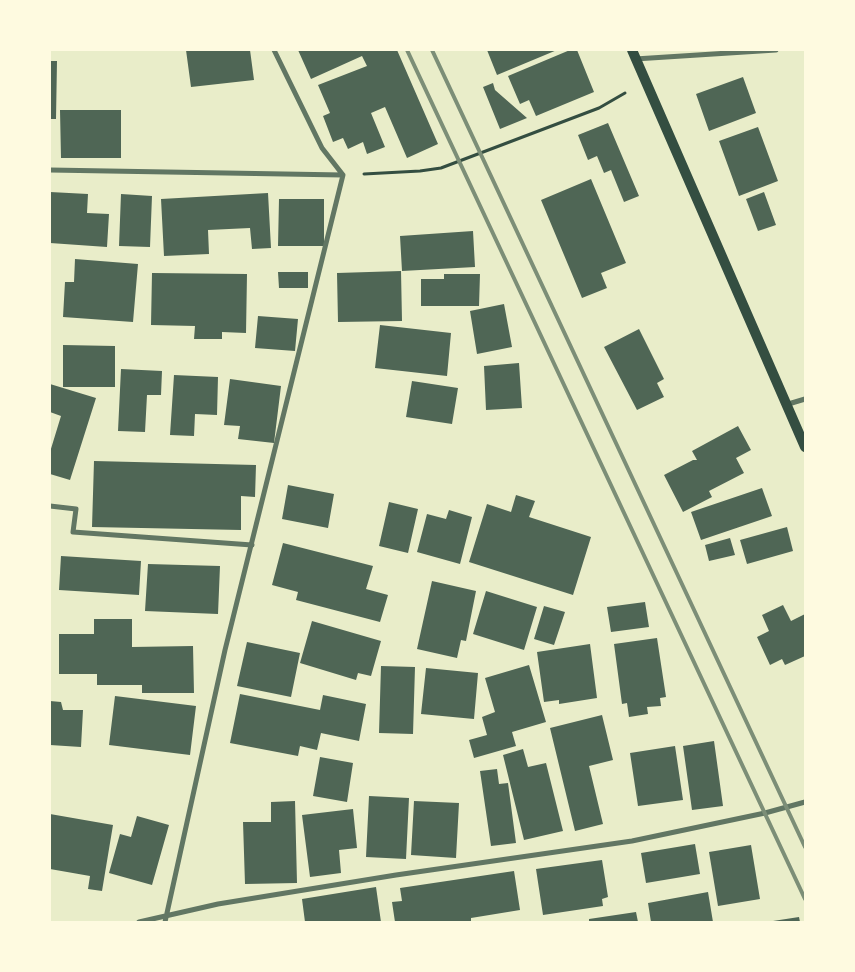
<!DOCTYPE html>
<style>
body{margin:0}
#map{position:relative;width:855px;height:972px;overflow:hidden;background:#e9edc9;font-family:"Varela Round",sans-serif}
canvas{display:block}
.frame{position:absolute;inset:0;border:51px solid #fefae0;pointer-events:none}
</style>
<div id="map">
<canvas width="855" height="972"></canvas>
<div class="frame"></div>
</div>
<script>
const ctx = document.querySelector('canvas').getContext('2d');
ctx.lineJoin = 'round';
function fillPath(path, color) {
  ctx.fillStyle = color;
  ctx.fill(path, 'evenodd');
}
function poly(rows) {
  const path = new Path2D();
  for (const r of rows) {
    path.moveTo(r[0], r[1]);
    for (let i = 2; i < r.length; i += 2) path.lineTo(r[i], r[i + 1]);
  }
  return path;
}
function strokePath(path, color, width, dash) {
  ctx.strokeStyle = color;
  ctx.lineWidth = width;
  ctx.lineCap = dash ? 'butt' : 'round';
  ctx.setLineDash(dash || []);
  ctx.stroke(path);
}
const building = poly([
 [186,50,250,50,254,80,191,87],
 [298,50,397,50,438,144,407,158,385,107,371,113,385,147,367,154,363,142,348,149,343,138,333,142,323,116,330,113,318,85,367,66,362,56,311,79],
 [487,50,557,50,497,75],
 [570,50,577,50,594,92,536,116,529,100,520,104,508,76],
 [50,61,57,61,56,119,50,119],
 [743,77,756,113,709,131,696,94],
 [493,83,495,90,527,118,500,129,483,87],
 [60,110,121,110,121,158,61,158],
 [608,123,639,196,624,202,611,170,604,173,597,156,588,160,578,135],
 [758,127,778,181,739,196,719,141],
 [591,179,626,263,601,273,607,288,582,298,541,200],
 [50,192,88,194,87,213,109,214,107,247,50,243],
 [764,192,776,225,758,231,746,199],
 [268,193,271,248,252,249,250,228,208,230,209,254,164,256,161,199],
 [121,194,152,196,150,247,119,246],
 [279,199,324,199,324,246,278,246],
 [473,231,475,267,402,271,400,236],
 [75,259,138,264,133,322,63,317,65,282,74,282],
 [401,271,402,321,338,322,337,273],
 [278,272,308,272,308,288,279,288],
 [152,273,247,274,246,333,222,332,222,339,194,339,195,326,151,325],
 [444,274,480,274,479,306,421,306,421,279,444,279],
 [504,304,512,347,477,354,470,311],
 [258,316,298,319,295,351,255,348],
 [380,325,451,333,447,376,375,368],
 [639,329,664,379,657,383,664,397,637,410,604,347],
 [63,345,115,346,115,387,63,387],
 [519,363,522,408,486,410,484,366],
 [121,369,162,371,161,395,147,395,145,432,118,431],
 [174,375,218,377,217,415,195,414,194,436,170,435],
 [230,379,281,386,274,443,238,439,240,426,224,425],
 [412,381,458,388,452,424,406,417],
 [50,384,96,398,70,480,50,474,50,452,61,416,50,412],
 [738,426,751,450,736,458,744,473,709,491,712,497,683,512,664,475,693,460,697,460,692,451],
 [94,461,256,465,255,497,241,496,241,530,92,527],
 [288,485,334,494,328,528,282,519],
 [762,488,772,516,701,540,691,512],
 [516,495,535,501,529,517,591,537,573,595,469,562,487,504,511,512],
 [389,502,418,509,408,553,379,546],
 [449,510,472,517,460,564,417,552,427,514,446,519],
 [787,527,793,551,747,564,740,540],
 [730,538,735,555,709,561,705,545],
 [283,543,373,566,366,589,388,595,380,622,296,600,298,592,272,585],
 [61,556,141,561,139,595,59,590],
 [148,564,220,566,218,614,145,611],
 [432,581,476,591,466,641,461,640,457,658,417,649],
 [486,591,537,607,524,650,473,634],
 [645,602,649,627,611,632,607,607],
 [783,605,791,621,805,614,805,656,785,665,782,659,770,665,757,637,769,631,762,615],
 [544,606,565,612,554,645,534,639],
 [94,619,132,619,132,647,193,646,194,693,142,693,142,685,97,685,97,674,59,674,59,634,94,634],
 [312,621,381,641,371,676,358,673,356,680,300,663],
 [657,638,666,697,660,698,661,706,647,707,648,714,629,717,627,703,622,704,614,644],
 [247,642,300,653,291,697,237,686],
 [590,644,597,698,559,704,559,700,544,702,537,652],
 [529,665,546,722,512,732,516,746,474,758,469,740,487,735,482,717,495,712,485,678],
 [381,666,415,667,413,734,379,733],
 [426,668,478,673,474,719,421,714],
 [240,694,320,710,323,695,366,704,359,741,321,733,317,750,300,746,298,756,230,743],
 [115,696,196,706,190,755,109,745],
 [50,701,61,702,63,710,83,710,81,747,50,745],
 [602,715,613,760,589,766,603,824,575,831,550,728],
 [714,741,723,806,692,810,683,746],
 [675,746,683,800,638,806,630,753],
 [523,749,528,767,546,763,563,831,524,840,503,755],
 [320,757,353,763,347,802,313,796],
 [497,769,499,784,508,783,516,843,491,846,480,771],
 [369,796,409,798,406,859,366,857],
 [295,801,297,883,245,884,243,822,271,822,271,802],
 [414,801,459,803,456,858,411,855],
 [353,809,357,848,339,850,341,873,310,877,302,815],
 [50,814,113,825,102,891,88,889,90,876,50,869],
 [137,816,169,825,152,885,109,873,120,834,131,837],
 [695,844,700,874,646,883,641,853],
 [751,845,760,899,718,906,709,852],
 [602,860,608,897,602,899,603,906,543,915,536,869],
 [514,871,520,910,471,918,471,922,395,922,392,902,402,901,400,888],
 [376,887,381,922,305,922,302,899],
 [708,892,713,922,651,922,648,903],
 [636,912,638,922,589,922,589,919],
 [799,917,800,922,773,922,773,921]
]);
const path = poly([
 [364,174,420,171,441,168,599,108,625,93]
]);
const minor = poly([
 [635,59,776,50],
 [50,170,343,175],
 [785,405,805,399],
 [50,506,76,509,73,532,252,545],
 [139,922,218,904,396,875,632,841,765,813,805,802],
 [165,922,225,650,343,175,322,148,274,50]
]);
const secondary = poly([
 [632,50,805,447]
]);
const rail = poly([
 [407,50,805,899],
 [432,50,805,847]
]);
fillPath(building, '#4f6655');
strokePath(path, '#344e41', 3);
strokePath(minor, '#617663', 5);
strokePath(secondary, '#344e41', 10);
strokePath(rail, '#7c8e77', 4);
</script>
